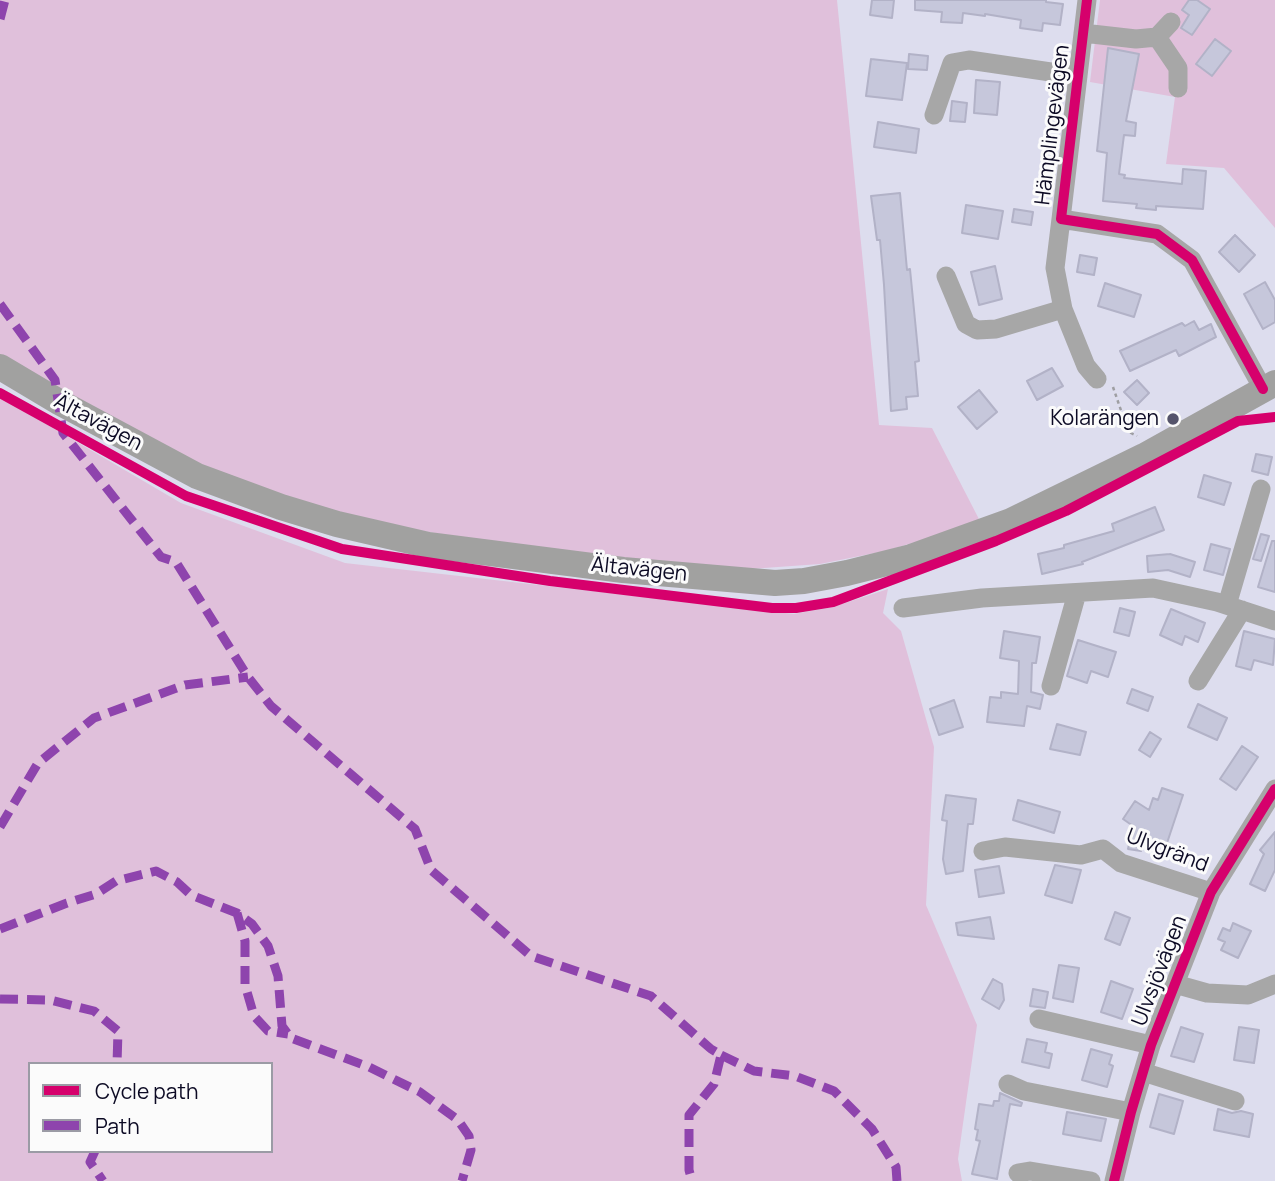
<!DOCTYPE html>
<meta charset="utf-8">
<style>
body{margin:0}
#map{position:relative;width:1275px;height:1181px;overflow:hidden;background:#dde;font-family:Manrope,sans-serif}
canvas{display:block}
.legend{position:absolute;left:28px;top:1062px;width:245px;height:91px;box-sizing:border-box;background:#fbfbfb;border:2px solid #9b9ba5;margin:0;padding:9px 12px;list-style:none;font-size:21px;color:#0c0a24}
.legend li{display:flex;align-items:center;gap:14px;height:35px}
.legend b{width:35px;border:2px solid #9b9ba5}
</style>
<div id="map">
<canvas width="1275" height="1181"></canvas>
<ul class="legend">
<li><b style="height:9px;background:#d6006c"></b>Cycle path</li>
<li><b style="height:9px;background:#8e44ad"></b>Path</li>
</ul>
</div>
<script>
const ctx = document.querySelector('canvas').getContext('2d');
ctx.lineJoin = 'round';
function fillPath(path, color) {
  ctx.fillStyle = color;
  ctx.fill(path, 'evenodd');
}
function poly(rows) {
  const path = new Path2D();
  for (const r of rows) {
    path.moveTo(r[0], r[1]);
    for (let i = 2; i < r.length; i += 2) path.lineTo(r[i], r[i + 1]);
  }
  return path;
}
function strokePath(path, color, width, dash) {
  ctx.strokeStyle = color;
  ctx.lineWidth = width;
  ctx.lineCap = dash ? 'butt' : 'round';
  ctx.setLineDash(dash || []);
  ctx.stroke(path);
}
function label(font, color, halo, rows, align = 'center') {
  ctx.font = font + ' Manrope,sans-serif';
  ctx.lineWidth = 6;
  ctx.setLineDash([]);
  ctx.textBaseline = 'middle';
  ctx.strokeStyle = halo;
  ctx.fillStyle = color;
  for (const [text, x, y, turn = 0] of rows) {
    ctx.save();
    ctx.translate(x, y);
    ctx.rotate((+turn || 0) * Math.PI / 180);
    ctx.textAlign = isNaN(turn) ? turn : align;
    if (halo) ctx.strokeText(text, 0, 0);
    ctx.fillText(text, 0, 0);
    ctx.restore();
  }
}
const green = poly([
 [0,0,837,0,879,425,932,428,981,523,885,551,820,564,750,569,522,549,320,512,202,472,0,359],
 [1100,0,1275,0,1275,228,1224,168,1166,164,1175,97,1090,82],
 [0,397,181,503,345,563,794,614,833,607,888,589,883,613,901,631,934,747,926,905,977,1025,958,1159,962,1181,0,1181],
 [30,1064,271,1064,271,1151,30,1151]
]);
const building = poly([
 [872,0,894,0,892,18,870,15,872,0],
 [915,0,1046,0,1046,2,1063,4,1060,25,1043,23,1042,31,1020,28,1021,20,985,14,985,16,963,13,962,23,941,22,942,12,915,10,915,0],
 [1189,0,1197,0,1210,9,1192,35,1181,28,1189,15,1182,10,1189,0],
 [1215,39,1231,51,1212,76,1196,64,1215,39],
 [1108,48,1139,54,1126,121,1136,123,1135,136,1124,135,1119,174,1125,175,1124,178,1182,184,1183,169,1206,171,1203,209,1156,206,1156,210,1136,208,1137,204,1103,201,1107,153,1097,151,1108,48],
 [909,54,928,56,927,70,908,69,909,54],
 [871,59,907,63,902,100,866,96,871,59],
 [976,80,1000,82,997,115,974,113,976,80],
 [952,101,967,103,965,122,950,121,952,101],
 [878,122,919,129,916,153,874,147,878,122],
 [900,193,907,270,910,269,919,361,915,362,918,396,906,397,907,409,891,411,884,285,880,240,877,240,871,196,900,193],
 [966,205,1003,211,998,239,962,233,966,205],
 [1014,209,1033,212,1031,225,1012,222,1014,209],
 [1235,235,1255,255,1239,272,1219,252,1235,235],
 [1080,255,1097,258,1094,275,1077,272,1080,255],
 [995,266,1002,299,979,305,971,272,995,266],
 [1265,282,1275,300,1275,322,1263,329,1244,294,1265,282],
 [1105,283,1141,295,1134,317,1098,306,1105,283],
 [1194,321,1199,330,1211,324,1216,337,1179,356,1176,350,1130,371,1120,351,1182,323,1185,326,1194,321],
 [1052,368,1063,386,1037,400,1027,381,1052,368],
 [1137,380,1149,393,1137,405,1124,392,1137,380],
 [979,390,997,412,977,429,958,407,979,390],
 [1256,454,1272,457,1268,475,1252,471,1256,454],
 [1204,475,1231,483,1224,505,1198,497,1204,475],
 [1155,507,1164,530,1082,562,1083,564,1042,574,1038,554,1064,548,1064,545,1114,531,1112,524,1155,507],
 [1261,534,1269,536,1261,561,1253,559,1261,534],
 [1272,541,1275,541,1275,592,1258,587,1272,541],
 [1211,544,1230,549,1223,575,1204,570,1211,544],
 [1170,554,1195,562,1190,577,1168,570,1148,572,1147,556,1170,554],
 [1120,608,1135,612,1129,636,1114,632,1120,608],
 [1171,609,1205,623,1198,642,1185,636,1182,645,1160,635,1171,609],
 [1004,631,1040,637,1036,663,1032,663,1031,692,1043,695,1040,709,1027,706,1024,726,987,722,990,697,1001,698,1001,692,1018,694,1019,661,1000,658,1004,631],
 [1244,631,1275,639,1273,665,1254,660,1251,670,1236,666,1244,631],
 [1078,640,1116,652,1108,677,1091,671,1087,683,1067,676,1078,640],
 [1132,689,1153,697,1148,711,1127,703,1132,689],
 [954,700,963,727,939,735,930,709,954,700],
 [1198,704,1227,718,1217,740,1188,727,1198,704],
 [1057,724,1086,732,1080,755,1050,749,1057,724],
 [1150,732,1161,739,1150,757,1139,750,1150,732],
 [1242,746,1258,757,1236,790,1220,779,1242,746],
 [1162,788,1183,795,1166,846,1159,844,1158,849,1142,844,1141,851,1128,849,1133,826,1123,819,1135,801,1149,810,1153,798,1158,800,1162,788],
 [946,795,976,799,973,824,968,824,963,871,946,874,943,859,947,821,942,820,946,795],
 [1018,800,1060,812,1054,833,1013,820,1018,800],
 [1275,832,1275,870,1265,891,1250,884,1264,854,1260,850,1275,832],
 [1055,865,1081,870,1072,903,1045,895,1055,865],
 [999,866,1004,893,979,897,975,870,999,866],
 [1115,912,1130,918,1120,945,1105,939,1115,912],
 [990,917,994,939,958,935,956,923,990,917],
 [1233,923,1251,931,1238,958,1221,950,1225,942,1218,939,1223,928,1230,931,1233,923],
 [1059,965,1079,968,1073,1002,1053,998,1059,965],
 [993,979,1002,984,1004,1000,999,1009,982,999,993,979],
 [1111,981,1133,989,1122,1019,1101,1012,1111,981],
 [1033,989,1048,992,1045,1008,1030,1006,1033,989],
 [1181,1027,1203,1034,1194,1062,1171,1056,1181,1027],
 [1239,1027,1259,1030,1254,1063,1234,1060,1239,1027],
 [1027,1039,1047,1043,1045,1052,1052,1054,1049,1068,1022,1062,1027,1039],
 [1091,1049,1112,1055,1109,1064,1113,1066,1107,1087,1082,1080,1091,1049],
 [1000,1093,1022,1103,1021,1106,1010,1104,997,1179,972,1174,980,1141,976,1140,978,1130,975,1129,979,1104,993,1106,994,1101,999,1101,1000,1093],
 [1159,1094,1183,1101,1174,1134,1150,1127,1159,1094],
 [1218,1109,1232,1113,1241,1111,1253,1114,1249,1137,1214,1130,1218,1109],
 [1067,1112,1106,1119,1101,1141,1063,1134,1067,1112]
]);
const path = poly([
 [1113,387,1126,425,1131,433,1137,436]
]);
const minor = poly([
 [1087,0,1061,219,1157,234,1192,260,1263,389],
 [1083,33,1136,39,1157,37,1171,22],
 [1157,37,1178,68,1178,88],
 [934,115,952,63,969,60,1078,76],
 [1061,219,1055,268,1063,309,1086,366,1097,379],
 [946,276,966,324,977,330,996,329,1063,309],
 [1227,605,1261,489],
 [903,608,982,598,1153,588,1217,602,1275,621],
 [1198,681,1242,610],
 [1051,686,1077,593],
 [983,851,1005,847,1081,855,1103,849,1121,863,1211,892],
 [1175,984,1207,993,1248,995,1275,984],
 [1039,1019,1151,1045],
 [1143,1072,1235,1101],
 [1008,1084,1024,1091,1131,1112],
 [1018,1173,1030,1171,1091,1181],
 [1114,1181,1131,1112,1151,1045,1211,892,1275,789]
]);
const major = poly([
 [0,367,59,402,197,476,281,507,337,524,428,545,623,570,775,583,804,581,847,573,911,557,1011,521,1144,456,1275,383]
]);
const quiet = poly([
 [0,19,5,0],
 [0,304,55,380,63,433,161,557,176,562,248,677,271,706,415,829,431,870,531,956,651,996,711,1049,721,1055,714,1084,689,1115,689,1170,692,1181],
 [0,827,38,763,94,718,185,685,248,677],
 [237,913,245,941,245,985,254,1016,268,1031,288,1034],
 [0,929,67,903,96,894,116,881,156,871,177,882,191,895,237,913,252,924,268,946,278,976,282,1026,291,1038,369,1067,420,1092,458,1120,469,1136,471,1150,462,1181],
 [0,999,50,1000,94,1011,118,1031,117,1064],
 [721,1055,754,1071,795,1076,834,1091,872,1129,896,1167,897,1181],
 [95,1151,90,1162,103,1181]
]);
const cycleway = poly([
 [1087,0,1061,219,1157,234,1192,260,1263,389],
 [0,393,186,496,342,549,550,581,772,608,796,608,833,602,996,541,1066,511,1238,421,1275,417],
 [1114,1181,1131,1112,1151,1045,1211,892,1275,789]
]);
const markers = [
 [1173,419,7,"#55546b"]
];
const streetNames = [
 ["Hämplingevägen",1053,125,-83],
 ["Ältavägen",98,423,28],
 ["Ältavägen",639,570,6],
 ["Ulvgränd",1167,851,21],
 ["Ulvsjövägen",1160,971,-69]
];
const poiNames = [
 ["Kolarängen",1159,419]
];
fillPath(green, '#e0c0db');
fillPath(building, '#c6c7db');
strokePath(building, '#b2b2c7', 2);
strokePath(path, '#9e9ea2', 2.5, [3.5, 3.5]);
strokePath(minor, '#a7a7a7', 19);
strokePath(major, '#a1a1a0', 26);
strokePath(quiet, '#8e44ad', 9, [18, 9]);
strokePath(cycleway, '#d6006c', 10);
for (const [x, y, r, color] of markers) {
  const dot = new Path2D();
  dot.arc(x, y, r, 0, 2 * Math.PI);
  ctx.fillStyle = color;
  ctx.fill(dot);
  strokePath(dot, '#fbfbfb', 2.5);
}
label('21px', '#0c0a24', '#fbfbfb', streetNames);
label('21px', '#0c0a24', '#fbfbfb', poiNames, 'right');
</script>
